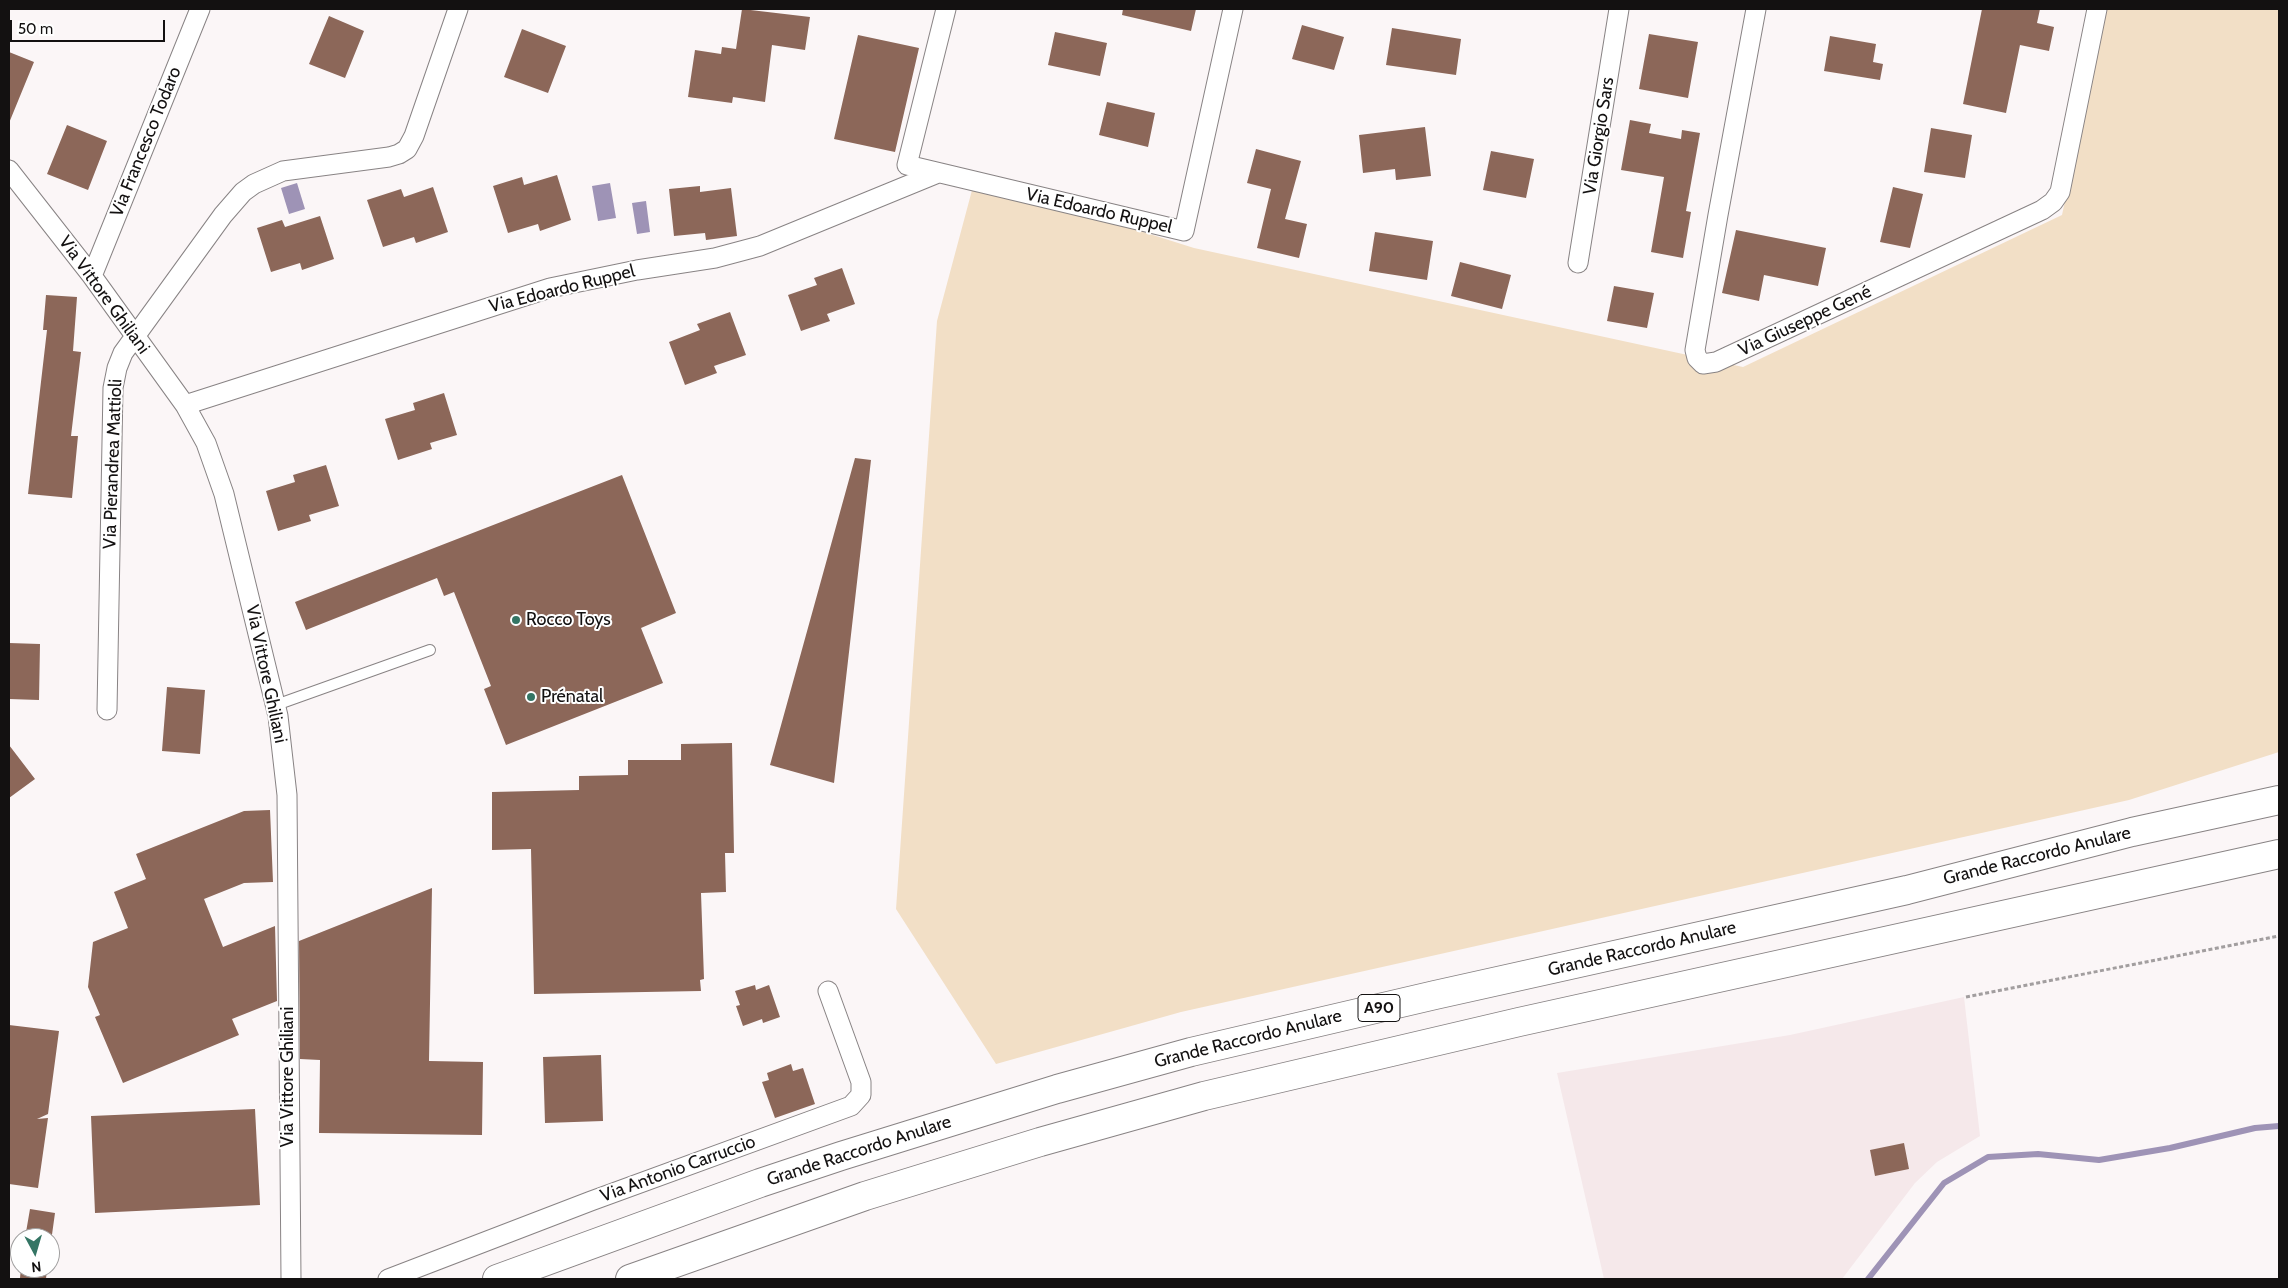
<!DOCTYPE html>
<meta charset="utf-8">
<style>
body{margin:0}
#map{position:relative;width:2288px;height:1288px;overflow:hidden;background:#fbf6f7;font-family:Cabin,sans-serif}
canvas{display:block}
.frame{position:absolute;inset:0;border:10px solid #131111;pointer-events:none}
.north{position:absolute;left:10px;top:1228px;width:50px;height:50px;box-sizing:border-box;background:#fff;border:1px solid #a1a0a0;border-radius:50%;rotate:174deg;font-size:14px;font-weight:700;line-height:20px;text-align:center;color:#131111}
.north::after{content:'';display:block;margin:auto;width:18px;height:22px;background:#347564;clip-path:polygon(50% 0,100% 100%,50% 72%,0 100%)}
.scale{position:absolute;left:10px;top:20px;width:155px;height:22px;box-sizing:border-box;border:2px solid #131111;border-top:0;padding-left:6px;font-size:15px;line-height:18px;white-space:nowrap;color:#131111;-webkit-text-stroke:4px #fff;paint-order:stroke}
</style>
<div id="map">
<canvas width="2288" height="1288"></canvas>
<div class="frame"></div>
<div class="north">N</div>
<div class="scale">50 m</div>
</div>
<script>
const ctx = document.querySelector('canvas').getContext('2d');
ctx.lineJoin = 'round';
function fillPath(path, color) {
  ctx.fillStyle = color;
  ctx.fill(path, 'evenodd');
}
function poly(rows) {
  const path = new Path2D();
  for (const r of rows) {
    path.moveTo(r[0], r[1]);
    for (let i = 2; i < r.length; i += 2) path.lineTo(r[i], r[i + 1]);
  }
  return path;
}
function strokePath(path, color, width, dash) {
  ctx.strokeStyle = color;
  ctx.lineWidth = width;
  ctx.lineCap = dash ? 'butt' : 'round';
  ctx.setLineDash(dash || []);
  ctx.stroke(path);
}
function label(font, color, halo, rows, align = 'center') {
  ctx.font = font + ' Cabin,sans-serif';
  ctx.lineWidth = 4;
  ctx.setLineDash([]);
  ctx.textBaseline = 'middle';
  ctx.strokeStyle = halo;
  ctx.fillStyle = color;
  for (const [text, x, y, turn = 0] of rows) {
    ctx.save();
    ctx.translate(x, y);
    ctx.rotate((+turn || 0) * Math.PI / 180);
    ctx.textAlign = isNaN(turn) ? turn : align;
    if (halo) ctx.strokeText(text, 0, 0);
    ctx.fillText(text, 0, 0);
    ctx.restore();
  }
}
const built = poly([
 [1964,997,1980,1136,1937,1162,1915,1183,1842,1279,1604,1279,1557,1073,1790,1035]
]);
const green = poly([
 [2106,9,2279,9,2279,752,2129,800,1181,1012,996,1064,896,909,937,321,975,179,1194,248,1743,367,2062,215]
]);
const water = poly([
 [297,183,305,209,289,214,281,188],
 [610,183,616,218,598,221,592,186],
 [646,201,650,232,637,234,632,203]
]);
const stream = poly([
 [1868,1279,1944,1183,1988,1157,2038,1154,2099,1160,2170,1148,2255,1128,2279,1126]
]);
const building = poly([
 [742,9,810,17,805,50,772,45,765,102,733,97,732,103,688,97,695,50,721,54,722,47,736,49],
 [1123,9,1196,9,1191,31,1122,15],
 [1982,9,2040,9,2037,23,2054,27,2049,51,2020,45,2006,113,1963,104],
 [329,16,364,31,345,78,309,64],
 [1302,25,1344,37,1334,70,1292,59],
 [1392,28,1461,39,1456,75,1386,65],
 [522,29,566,46,548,93,504,77],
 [1055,32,1107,43,1100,76,1048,65],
 [1649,34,1698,42,1688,98,1639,89],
 [858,35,919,48,895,152,834,139],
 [1830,36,1876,44,1873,62,1883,64,1880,80,1824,71],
 [9,52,34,62,9,123],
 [1107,102,1155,113,1148,147,1099,135],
 [1630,120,1651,124,1649,133,1681,139,1682,130,1700,133,1686,211,1691,212,1683,258,1651,252,1664,177,1621,170],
 [67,125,107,141,88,190,47,174],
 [1425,127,1431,176,1396,180,1395,169,1363,173,1359,135],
 [1931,128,1972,135,1965,178,1924,172],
 [1256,149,1301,161,1285,219,1307,224,1299,258,1257,248,1271,189,1247,183],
 [1491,151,1534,159,1526,198,1483,190],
 [557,175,571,220,540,231,538,224,508,233,493,186,522,177,524,185],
 [700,186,700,192,731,188,737,236,706,240,705,233,674,236,669,189],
 [433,187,448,232,416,243,414,237,383,247,367,200,401,189,404,197],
 [1893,187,1923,194,1910,248,1880,242],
 [320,216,334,259,302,270,300,263,271,272,257,228,282,220,285,227],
 [1736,230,1826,248,1818,286,1764,275,1759,301,1722,293],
 [1375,232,1433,241,1427,280,1369,271],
 [1460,262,1511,275,1502,309,1451,296],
 [842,268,855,304,827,314,830,321,801,331,788,295,817,285,814,278],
 [1614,286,1654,293,1647,328,1607,321],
 [46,295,77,297,73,351,81,352,71,436,78,436,72,498,28,494,47,330,43,330],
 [730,312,746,355,714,366,717,373,685,385,669,342,700,330,697,324],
 [444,393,457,435,430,443,432,449,398,460,385,419,415,410,413,403],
 [855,458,871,460,834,783,770,765],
 [326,465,339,506,309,515,311,521,278,531,266,491,295,482,293,475],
 [622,475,676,613,641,628,663,683,506,745,484,689,491,686,454,592,444,596,437,578,306,630,295,602],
 [9,643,40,644,39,700,9,699],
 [167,687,205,690,200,754,162,751],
 [732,743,734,853,725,853,726,892,701,893,704,979,700,980,701,991,534,994,531,849,492,850,492,792,579,790,579,776,628,775,628,760,681,760,681,744],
 [9,745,35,779,9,798],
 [270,810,273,882,244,883,204,899,223,947,275,926,277,1001,232,1019,239,1035,123,1083,95,1017,100,1015,88,987,93,942,128,928,114,892,146,879,136,854,244,811],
 [432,888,429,1061,483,1062,482,1135,319,1133,320,1060,300,1059,299,941],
 [755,985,756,990,769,985,780,1017,763,1023,762,1019,743,1026,736,1006,740,1005,735,991],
 [9,1025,59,1031,48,1114,37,1119,48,1118,38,1188,9,1184],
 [601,1055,603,1121,545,1123,543,1057],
 [791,1064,793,1071,803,1068,815,1104,775,1118,762,1082,769,1080,767,1073],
 [255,1109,260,1205,95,1213,91,1116],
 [1904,1143,1909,1169,1875,1176,1870,1150],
 [30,1209,55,1213,50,1249,50,1238,25,1238],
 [21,1268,47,1268,46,1279,20,1278]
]);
const path = poly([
 [1966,997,2279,936]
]);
const lane = poly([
 [276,705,430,650]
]);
const street = poly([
 [946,9,907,165,1184,231,1233,9],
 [1756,9,1718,215,1695,350,1697,358,1703,364,1716,362,2042,210,2053,202,2060,192,2097,9],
 [9,170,92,276,185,405,206,443,224,494,278,716,287,795,291,1279],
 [1578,263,1619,9],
 [92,276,200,9],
 [185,405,550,288,637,270,715,258,760,246,938,173],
 [107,710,113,388,117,368,123,353,223,215,243,192,254,184,283,171,389,157,399,154,407,149,414,136,458,9],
 [388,1279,591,1201,851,1106,861,1095,861,1082,828,991]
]);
const highway = poly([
 [497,1279,760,1183,841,1156,1057,1089,1191,1052,1435,995,1907,890,2132,832,2279,800],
 [630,1279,865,1196,1040,1142,1204,1096,1519,1022,2279,854]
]);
const markers = [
 [516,620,5,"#347564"],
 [531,697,5,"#347564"]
];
const shields = [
 [1379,1008,42]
];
const shieldNames = [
 ["A90",1379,1008]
];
const streetNames = [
 ["Via Giorgio Sars",1599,136,-81],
 ["Via Francesco Todaro",146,142,-68],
 ["Via Edoardo Ruppel",1099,211,13],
 ["Via Edoardo Ruppel",562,289,-14],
 ["Via Vittore Ghiliani",104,295,54],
 ["Via Giuseppe Gené",1805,321,-25],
 ["Via Pierandrea Mattioli",113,464,-88],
 ["Via Vittore Ghiliani",266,674,78],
 ["Grande Raccordo Anulare",2037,856,-14],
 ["Grande Raccordo Anulare",1642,949,-13],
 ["Grande Raccordo Anulare",1248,1039,-14],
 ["Via Vittore Ghiliani",288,1077,-90],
 ["Grande Raccordo Anulare",859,1151,-18],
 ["Via Antonio Carruccio",678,1169,-20]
];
const poiNames = [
 ["Rocco Toys",526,620],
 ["Prénatal",541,697]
];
fillPath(built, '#f5e8ea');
fillPath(green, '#f2dfc6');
fillPath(water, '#9e93b6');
strokePath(stream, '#9e93b6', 6);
fillPath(building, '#8c6759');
strokePath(lane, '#888384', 12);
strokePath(street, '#888384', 21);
strokePath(highway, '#888384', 30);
strokePath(path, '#a29e9f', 3, [4, 2.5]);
strokePath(lane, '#fff', 10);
strokePath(street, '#fff', 19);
strokePath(highway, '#fff', 28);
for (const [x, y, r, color] of markers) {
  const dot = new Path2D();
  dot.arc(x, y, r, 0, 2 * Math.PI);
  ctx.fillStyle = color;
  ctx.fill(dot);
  strokePath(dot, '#fff', 2);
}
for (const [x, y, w] of shields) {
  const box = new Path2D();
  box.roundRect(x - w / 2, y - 13.5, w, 27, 4);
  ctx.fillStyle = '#fff';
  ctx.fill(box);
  strokePath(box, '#131111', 1);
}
label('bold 16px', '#131111', null, shieldNames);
label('18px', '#131111', '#fff', streetNames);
label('18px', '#131111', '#fff', poiNames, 'left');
</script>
